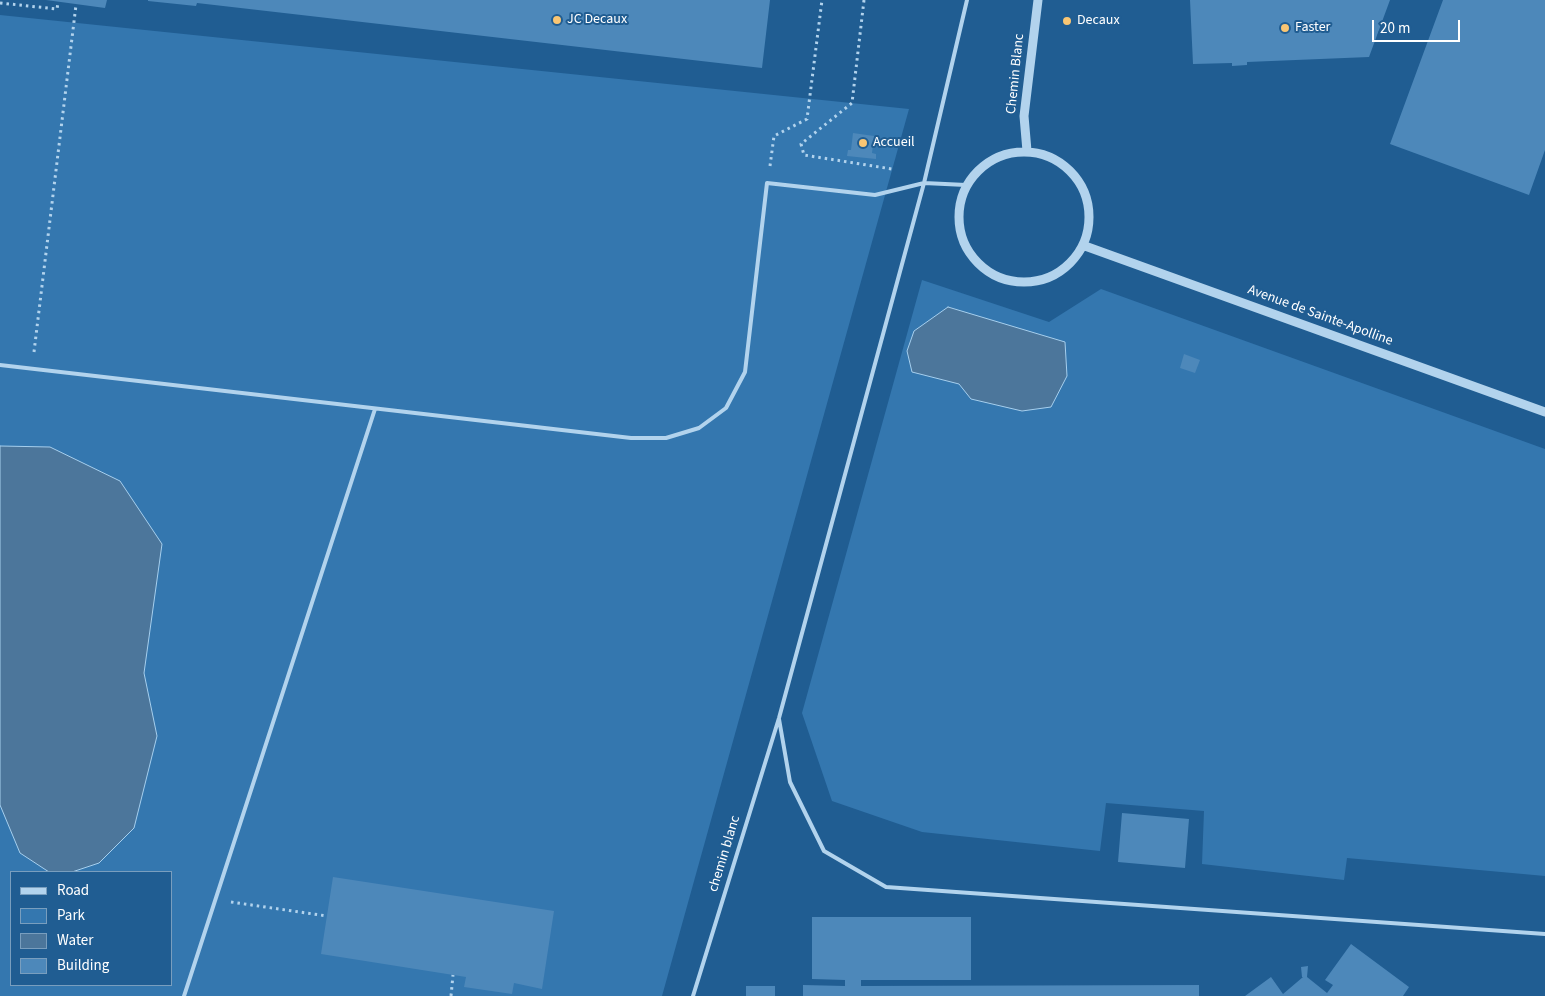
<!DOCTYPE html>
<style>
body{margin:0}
#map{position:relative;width:1545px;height:996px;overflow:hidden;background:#205d92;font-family:"Source Sans 3",sans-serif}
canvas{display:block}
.legend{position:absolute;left:10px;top:871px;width:162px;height:115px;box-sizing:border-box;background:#205d92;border:1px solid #799ebe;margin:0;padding:6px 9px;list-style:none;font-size:15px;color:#fff}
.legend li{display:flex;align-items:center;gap:10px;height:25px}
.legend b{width:25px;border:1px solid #799ebe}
.scale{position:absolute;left:1372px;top:20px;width:88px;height:22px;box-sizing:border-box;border:2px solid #fff;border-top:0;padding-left:6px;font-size:15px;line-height:18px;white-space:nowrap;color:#fff;-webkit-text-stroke:4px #205d92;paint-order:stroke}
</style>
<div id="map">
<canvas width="1545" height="996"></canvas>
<ul class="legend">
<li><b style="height:6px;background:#b2d3ed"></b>Road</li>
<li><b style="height:14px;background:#3477af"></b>Park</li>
<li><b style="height:14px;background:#4c769b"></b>Water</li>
<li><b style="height:14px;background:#4d88ba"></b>Building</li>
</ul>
<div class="scale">20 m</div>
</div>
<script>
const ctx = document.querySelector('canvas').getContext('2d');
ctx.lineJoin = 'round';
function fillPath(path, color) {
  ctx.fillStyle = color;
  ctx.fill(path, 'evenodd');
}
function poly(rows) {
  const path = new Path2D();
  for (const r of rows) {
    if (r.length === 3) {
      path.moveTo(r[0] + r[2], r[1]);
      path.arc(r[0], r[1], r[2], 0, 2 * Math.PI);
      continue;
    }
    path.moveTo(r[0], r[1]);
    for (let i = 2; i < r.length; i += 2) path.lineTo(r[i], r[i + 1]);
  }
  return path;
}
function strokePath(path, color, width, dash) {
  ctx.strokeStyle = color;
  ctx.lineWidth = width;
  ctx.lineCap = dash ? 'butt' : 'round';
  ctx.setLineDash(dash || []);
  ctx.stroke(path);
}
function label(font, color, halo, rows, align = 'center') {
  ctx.font = font + ' "Source Sans 3",sans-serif';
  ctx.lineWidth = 4;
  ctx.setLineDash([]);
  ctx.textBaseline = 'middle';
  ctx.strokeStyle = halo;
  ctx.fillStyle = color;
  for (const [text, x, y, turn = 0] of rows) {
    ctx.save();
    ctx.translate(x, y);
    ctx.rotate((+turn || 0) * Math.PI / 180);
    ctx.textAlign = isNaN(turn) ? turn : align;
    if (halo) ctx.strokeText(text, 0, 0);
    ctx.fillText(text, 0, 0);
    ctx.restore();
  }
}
const green = poly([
 [0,15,909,109,662,996,0,996],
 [11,872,171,872,171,985,11,985],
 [922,280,1049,322,1101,289,1545,449,1545,876,1347,858,1344,880,1202,864,1204,811,1106,803,1100,851,922,832,832,801,802,713]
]);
const water = poly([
 [948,307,1065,342,1067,376,1051,407,1022,411,971,399,959,384,912,372,907,351,914,331,948,307],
 [0,446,50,447,120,481,162,544,144,673,157,736,134,828,99,863,72,872,49,872,20,853,0,805,0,446]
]);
const building = poly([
 [46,0,107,0,105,8],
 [148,0,770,0,762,68,197,3,196,6,148,1],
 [1190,0,1390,0,1369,57,1247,62,1247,65,1232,66,1232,63,1193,64],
 [1443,0,1545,0,1545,150,1529,195,1390,144],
 [853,133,874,136,872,153,876,154,876,159,847,156,848,150,851,150],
 [1184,354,1200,360,1195,373,1180,368],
 [1122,813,1189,819,1185,868,1118,862],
 [333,877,554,911,542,989,514,983,512,994,464,987,466,977,321,954],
 [812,917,971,917,971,980,861,980,861,986,1199,985,1199,996,803,996,803,985,845,986,845,980,812,979],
 [1351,944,1409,987,1403,996,1245,996,1271,977,1283,994,1303,977,1302,977,1301,967,1308,966,1307,977,1327,993,1333,985,1325,980],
 [746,986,775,986,775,996,746,996]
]);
const path = poly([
 [864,0,852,103,801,144,804,155,892,169],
 [0,3,57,9,58,3],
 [770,166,774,136,807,119,822,0],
 [34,352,76,5],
 [231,902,327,916],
 [451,996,453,975]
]);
const service = poly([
 [0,365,631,438,666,438,699,428,726,408,745,372,767,183,875,195,924,183,966,185],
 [779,719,790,782,824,851,886,887,1545,934],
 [184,996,375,409],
 [693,996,779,718,924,183,967,0]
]);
const tertiary = poly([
 [1027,151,1024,116,1038,0],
 [1024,217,65],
 [1085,246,1545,412]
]);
const markers = [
 [557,20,5,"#fac673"],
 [1067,21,5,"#fac673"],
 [1285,28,5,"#fac673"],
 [863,143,5,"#fac673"]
];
const poiNames = [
 ["JC Decaux",567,20],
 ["Decaux",1077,21],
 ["Faster",1295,28],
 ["Accueil",873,143]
];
const streetNames = [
 ["Chemin Blanc",1016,74,-84],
 ["Avenue de Sainte-Apolline",1320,316,20],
 ["chemin blanc",725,854,-73]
];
fillPath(green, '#3477af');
fillPath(water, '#4c769b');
strokePath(water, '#a6cfee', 1);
fillPath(building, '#4d88ba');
strokePath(path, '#b2d3ed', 3, [2.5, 4]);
strokePath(service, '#b2d3ed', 4);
strokePath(tertiary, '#b2d3ed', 9);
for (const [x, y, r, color] of markers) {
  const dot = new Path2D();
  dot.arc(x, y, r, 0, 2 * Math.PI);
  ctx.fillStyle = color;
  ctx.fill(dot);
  strokePath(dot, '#205d92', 2);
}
label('14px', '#fff', '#205d92', poiNames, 'left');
label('14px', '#fff', '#205d92', streetNames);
</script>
